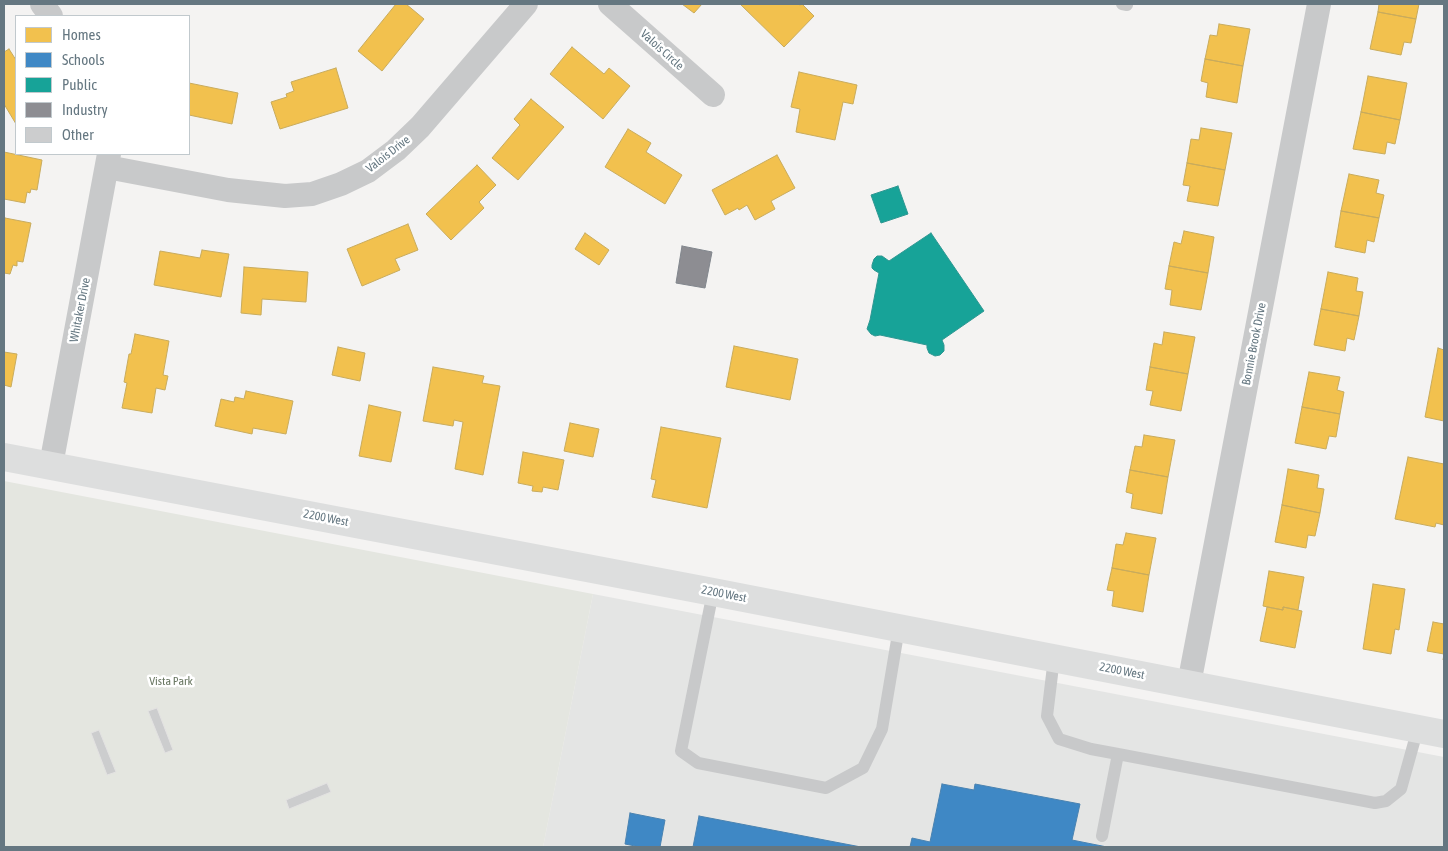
<!DOCTYPE html>
<style>
body{margin:0}
#map{position:relative;width:1448px;height:851px;overflow:hidden;background:#f4f3f2;font-family:"Asap Condensed",sans-serif}
canvas{display:block}
.frame{position:absolute;inset:0;border:5px solid #657781;pointer-events:none}
.legend{position:absolute;left:15px;top:15px;width:175px;height:140px;box-sizing:border-box;background:#fff;border:1px solid #c1c9cd;margin:0;padding:6px 9px;list-style:none;font-size:15px;color:#657781}
.legend li{display:flex;align-items:center;gap:10px;height:25px}
.legend b{width:25px;border:1px solid #c1c9cd}
</style>
<div id="map">
<canvas width="1448" height="851"></canvas>
<div class="frame"></div>
<ul class="legend">
<li><b style="height:14px;background:#f2c14e"></b>Homes</li>
<li><b style="height:14px;background:#3f88c5"></b>Schools</li>
<li><b style="height:14px;background:#17a398"></b>Public</li>
<li><b style="height:14px;background:#8d8d92"></b>Industry</li>
<li><b style="height:14px;background:#cccdce"></b>Other</li>
</ul>
</div>
<script>
const ctx = document.querySelector('canvas').getContext('2d');
ctx.lineJoin = 'round';
function fillPath(path, color) {
  ctx.fillStyle = color;
  ctx.fill(path, 'evenodd');
}
function poly(rows) {
  const path = new Path2D();
  for (const r of rows) {
    path.moveTo(r[0], r[1]);
    for (let i = 2; i < r.length; i += 2) path.lineTo(r[i], r[i + 1]);
  }
  return path;
}
function strokePath(path, color, width, dash) {
  ctx.strokeStyle = color;
  ctx.lineWidth = width;
  ctx.lineCap = dash ? 'butt' : 'round';
  ctx.setLineDash(dash || []);
  ctx.stroke(path);
}
function label(font, color, halo, rows, align = 'center') {
  ctx.font = font + ' "Asap Condensed",sans-serif';
  ctx.lineWidth = 5;
  ctx.setLineDash([]);
  ctx.textBaseline = 'middle';
  ctx.strokeStyle = halo;
  ctx.fillStyle = color;
  for (const [text, x, y, turn = 0] of rows) {
    ctx.save();
    ctx.translate(x, y);
    ctx.rotate((+turn || 0) * Math.PI / 180);
    ctx.textAlign = isNaN(turn) ? turn : align;
    if (halo) ctx.strokeText(text, 0, 0);
    ctx.fillText(text, 0, 0);
    ctx.restore();
  }
}
const built = poly([
 [593,594,1444,757,1444,847,543,847]
]);
const green = poly([
 [4,481,593,594,543,847,4,847]
]);
const homes = poly([
 [396,4,406,4,424,19,382,71,358,51,396,4],
 [682,4,702,4,694,13,682,4],
 [740,4,798,4,800,5,802,4,814,16,784,47,740,4],
 [1379,4,1419,4,1416,19,1378,12,1379,4],
 [1378,12,1416,19,1411,43,1404,42,1401,55,1370,49,1378,12],
 [1219,24,1250,29,1243,66,1205,59,1210,35,1217,36,1219,24],
 [572,47,604,74,609,68,630,86,603,119,550,74,572,47],
 [9,49,16,60,16,124,4,104,4,52,9,49],
 [1205,59,1243,66,1237,103,1206,97,1208,83,1201,81,1205,59],
 [336,68,348,108,280,129,271,102,287,97,286,94,294,91,291,82,336,68],
 [799,72,857,85,853,104,843,102,835,140,796,132,800,109,791,107,799,72],
 [1368,76,1407,83,1400,120,1361,112,1368,76],
 [189,83,238,93,232,124,189,115,189,83],
 [531,99,564,127,518,180,492,158,520,125,514,119,531,99],
 [1361,112,1400,120,1395,144,1387,142,1385,154,1353,149,1361,112],
 [1201,128,1232,133,1225,170,1187,163,1191,139,1199,140,1201,128],
 [628,129,651,143,646,152,682,175,665,204,605,167,628,129],
 [4,152,42,160,37,190,31,189,30,193,27,192,25,203,4,199,4,152],
 [777,155,795,188,771,201,775,209,755,220,747,205,739,210,738,208,725,215,712,190,777,155],
 [1187,163,1225,170,1218,206,1187,201,1190,186,1183,185,1187,163],
 [477,165,496,185,479,202,484,208,451,240,426,214,477,165],
 [1349,174,1379,180,1376,193,1384,195,1379,218,1341,211,1349,174],
 [1341,211,1379,218,1374,242,1367,240,1365,253,1335,247,1341,211],
 [5,218,31,223,23,262,17,261,17,266,13,265,10,274,4,273,4,225,5,218],
 [408,224,418,250,395,259,400,270,362,286,347,249,408,224],
 [1184,231,1214,237,1208,273,1169,266,1174,242,1181,244,1184,231],
 [585,233,609,250,599,265,575,249,585,233],
 [202,250,229,254,221,297,154,285,160,251,200,258,202,250],
 [1169,266,1208,273,1201,310,1170,305,1172,290,1165,289,1169,266],
 [244,267,308,272,306,302,262,299,261,315,241,313,244,267],
 [1328,272,1358,278,1356,291,1363,292,1359,316,1321,309,1328,272],
 [1321,309,1359,316,1354,340,1347,338,1345,351,1314,345,1321,309],
 [1164,332,1195,337,1188,374,1150,367,1154,343,1162,345,1164,332],
 [135,334,169,341,163,375,168,376,165,390,156,388,152,413,122,408,127,383,124,382,129,354,131,354,135,334],
 [734,346,798,359,790,400,726,387,734,346],
 [338,347,365,353,360,381,332,375,338,347],
 [1438,348,1444,350,1444,421,1425,417,1438,348],
 [4,352,17,354,11,387,4,385,4,352],
 [433,367,484,376,482,383,500,386,483,475,455,469,463,422,454,420,453,426,423,421,433,367],
 [1150,367,1188,374,1181,411,1150,405,1153,391,1146,390,1150,367],
 [1309,372,1340,377,1337,390,1344,392,1340,414,1302,407,1309,372],
 [246,391,293,401,286,434,253,428,252,434,215,426,221,399,234,402,235,397,244,399,246,391],
 [369,405,401,412,391,462,359,456,369,405],
 [1302,407,1340,414,1336,437,1329,436,1326,449,1295,443,1302,407],
 [570,423,599,429,593,457,564,451,570,423],
 [661,427,721,438,707,508,652,497,656,480,651,479,661,427],
 [1144,435,1175,440,1168,477,1130,470,1135,446,1142,447,1144,435],
 [523,452,564,460,558,490,543,487,542,492,532,491,533,486,518,483,523,452],
 [1408,457,1444,464,1444,525,1436,523,1435,527,1395,519,1408,457],
 [1288,469,1319,475,1317,488,1324,489,1320,513,1282,505,1288,469],
 [1130,470,1168,477,1162,514,1131,508,1133,494,1126,492,1130,470],
 [1282,505,1320,513,1315,536,1308,535,1306,548,1275,542,1282,505],
 [1126,533,1156,538,1149,575,1112,568,1116,544,1123,545,1126,533],
 [1112,568,1149,575,1143,612,1112,606,1114,591,1107,590,1112,568],
 [1269,571,1304,577,1298,610,1283,607,1283,610,1263,606,1269,571],
 [1373,584,1405,589,1399,630,1395,629,1391,654,1363,649,1373,584],
 [1267,607,1283,610,1283,607,1302,611,1295,648,1260,641,1267,607],
 [1433,622,1444,624,1444,660,1443,660,1444,654,1427,651,1433,622]
]);
const schools = poly([
 [942,784,974,790,975,784,1080,804,1072,840,1107,847,910,847,912,838,930,842,942,784],
 [630,813,665,820,660,847,640,847,625,844,630,813],
 [699,816,861,847,693,847,699,816]
]);
const public = poly([
 [898,186,908,214,881,223,871,195,898,186],
 [931,233,984,311,942,340,944,345,944,351,940,355,935,356,929,353,927,348,927,345,880,335,875,336,871,334,867,329,870,320,879,273,874,270,872,268,872,265,874,259,877,256,882,256,889,261,931,233]
]);
const industry = poly([
 [682,246,712,252,705,288,676,283,682,246]
]);
const building = poly([
 [157,708,173,750,165,753,148,711,157,708],
 [99,730,116,772,107,775,91,733,99,730],
 [327,783,331,792,289,809,286,800,327,783]
]);
const lane = poly([
 [1122,4,1127,5],
 [713,592,681,751,698,763,826,788,863,768,882,729,899,628],
 [1054,658,1047,716,1059,739,1091,749,1118,754,1375,803,1386,801,1401,789,1418,728],
 [1102,836,1118,754]
]);
const street = poly([
 [42,4,51,16],
 [610,4,713,95],
 [107,167,228,190,285,196,312,194,341,184,368,171,396,150,420,127,526,4],
 [51,465,109,154],
 [1189,684,1319,4]
]);
const secondary = poly([
 [4,457,713,592,1444,734]
]);
const streetNames = [
 ["Valois Circle",662,50,42],
 ["Valois Drive",388,154,-38],
 ["Whitaker Drive",80,310,-79],
 ["Bonnie Brook Drive",1254,344,-79],
 ["2200 West",326,518,11],
 ["2200 West",724,594,11],
 ["2200 West",1122,671,11]
];
const parkNames = [
 ["Vista Park",171,681]
];
fillPath(built, '#e4e5e4');
fillPath(green, '#e4e6e0');
fillPath(homes, '#f2c14e');
strokePath(homes, '#c8ab5d', 1);
fillPath(schools, '#3f88c5');
strokePath(schools, '#4a83b1', 1);
fillPath(public, '#17a398');
strokePath(public, '#2e9691', 1);
fillPath(industry, '#8d8d92');
strokePath(industry, '#81868d', 1);
fillPath(building, '#cccdce');
strokePath(building, '#e3e2e2', 1);
strokePath(lane, '#c8c9ca', 12);
strokePath(street, '#c8c9ca', 24);
strokePath(secondary, '#dddede', 28);
label('12px', '#657781', '#fff', streetNames);
label('12px', '#6a7863', '#fff', parkNames);
</script>
